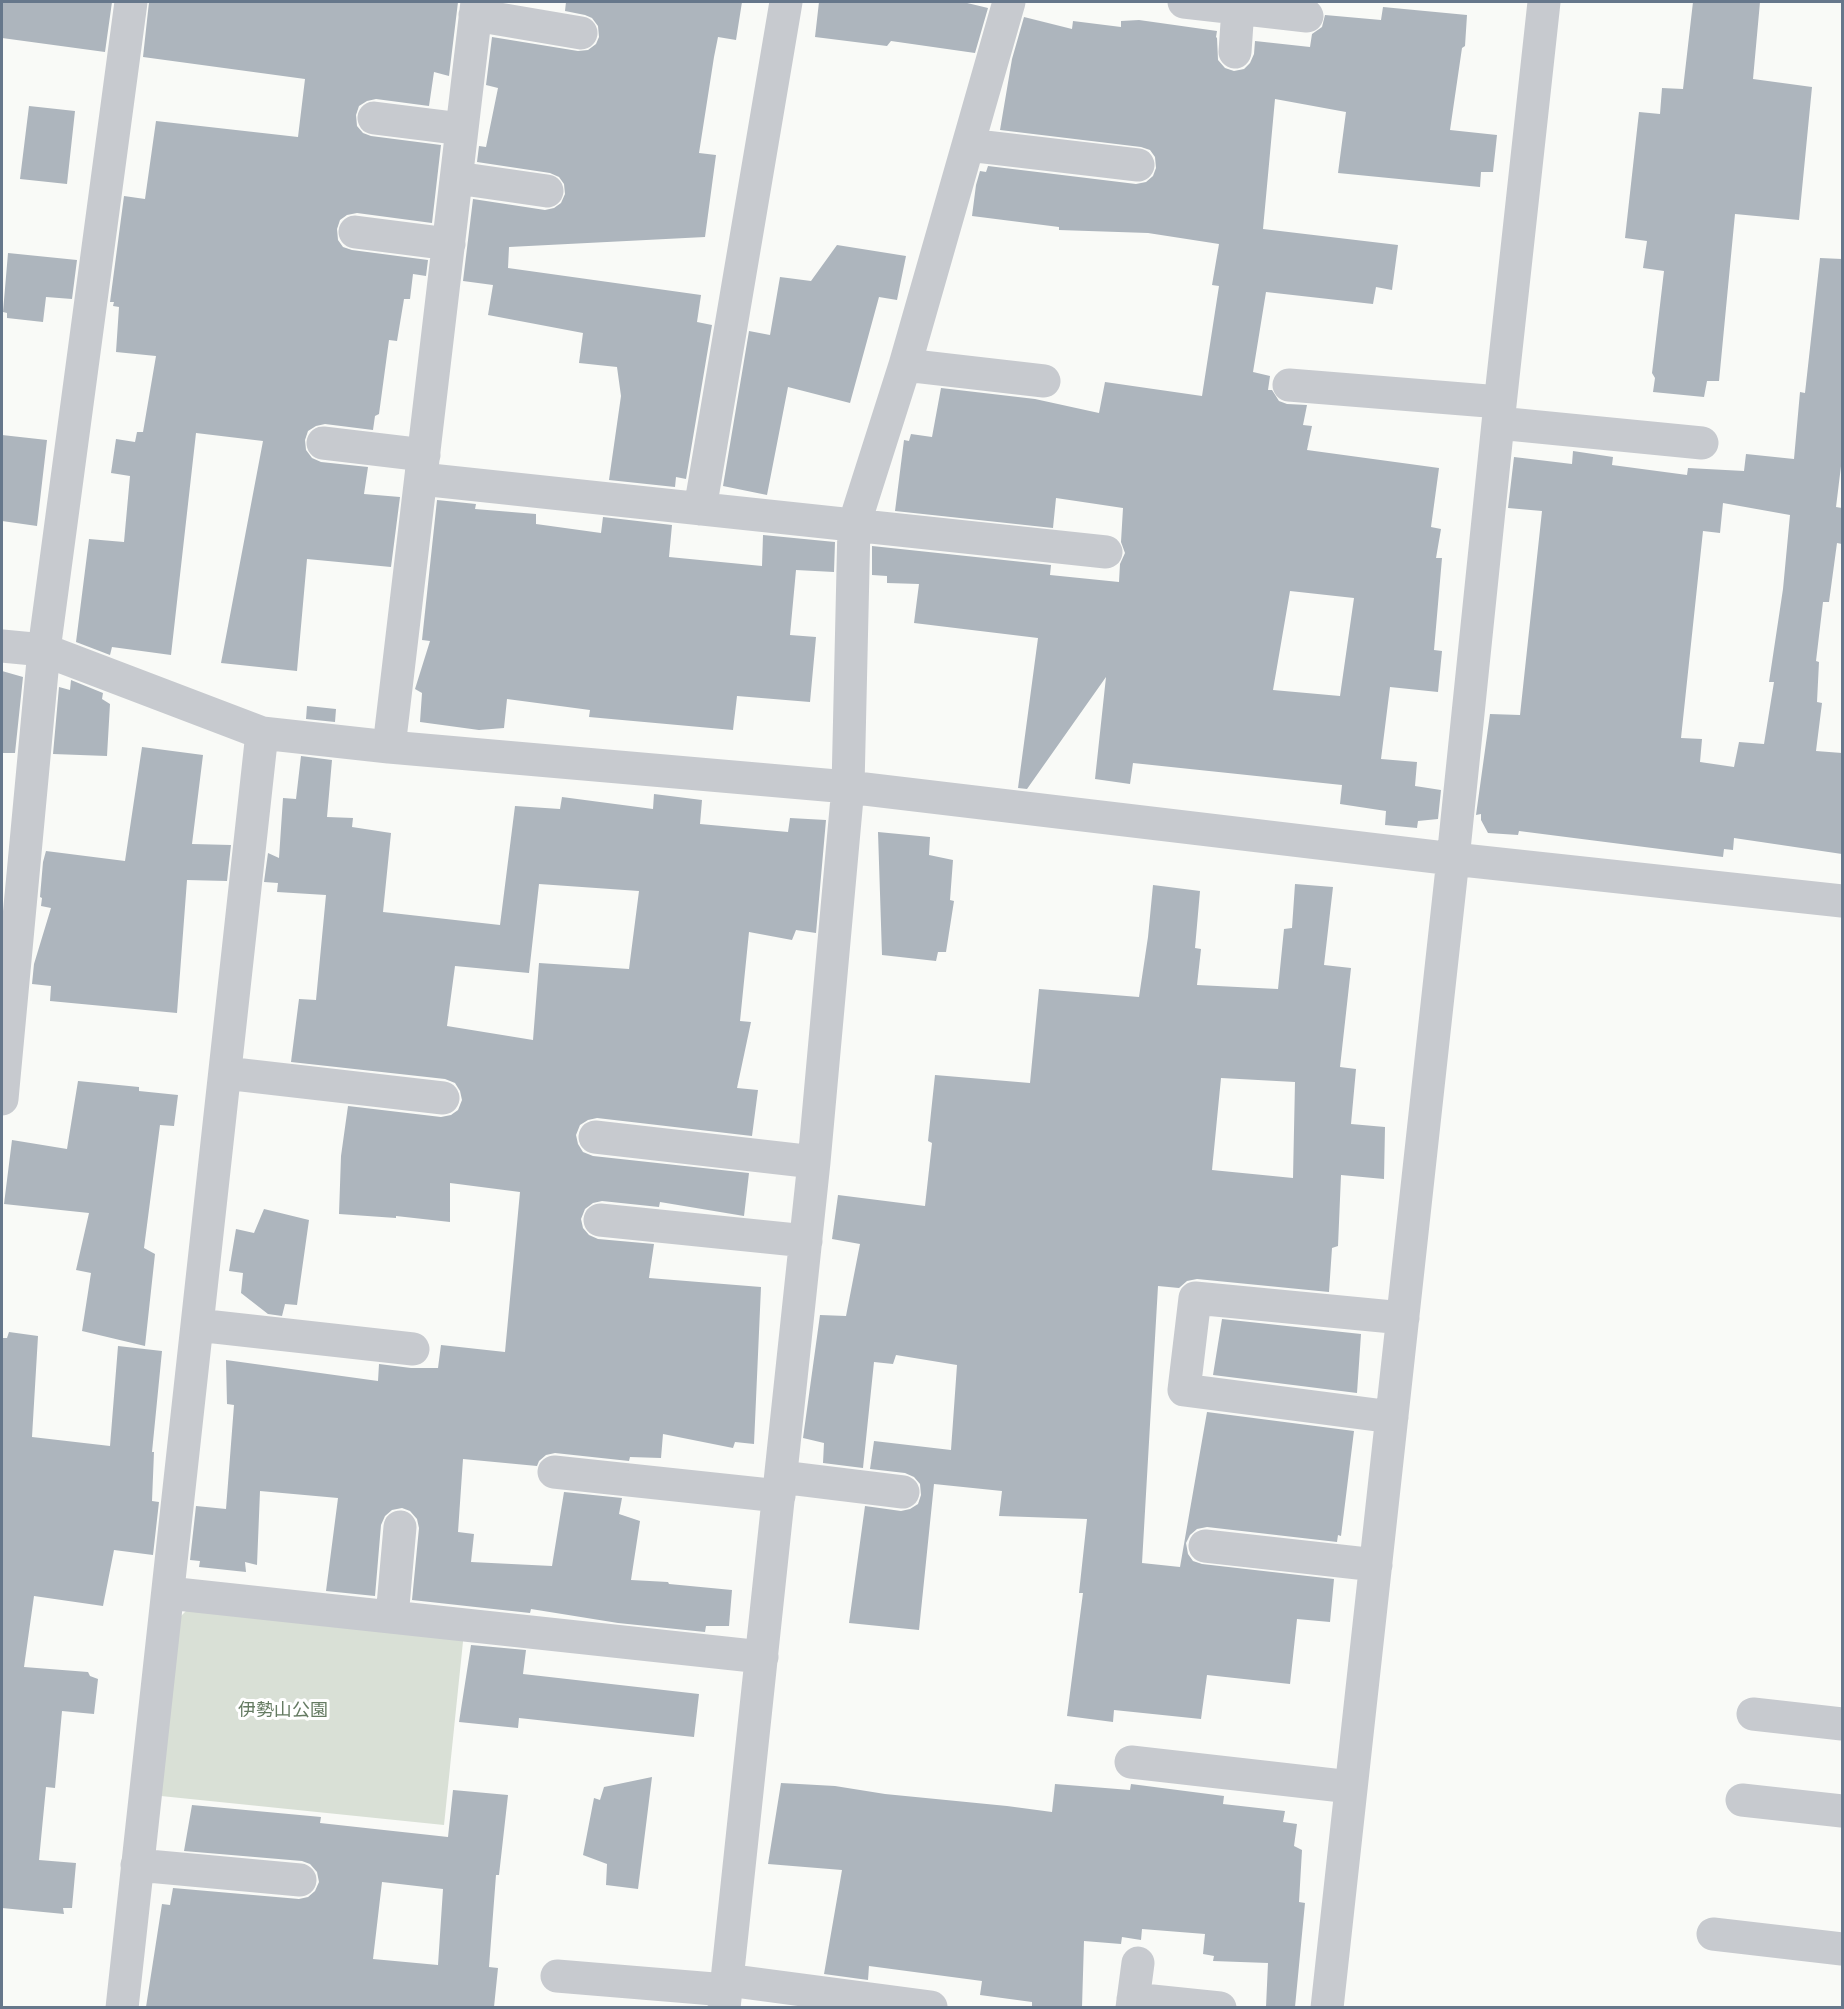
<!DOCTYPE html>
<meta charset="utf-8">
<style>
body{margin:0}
#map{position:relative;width:1844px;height:2009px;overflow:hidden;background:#f9faf7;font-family:"Fira Sans Condensed",sans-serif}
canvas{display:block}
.frame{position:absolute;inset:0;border:3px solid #66778b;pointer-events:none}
</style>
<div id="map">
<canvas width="1844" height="2009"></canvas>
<div class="frame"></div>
</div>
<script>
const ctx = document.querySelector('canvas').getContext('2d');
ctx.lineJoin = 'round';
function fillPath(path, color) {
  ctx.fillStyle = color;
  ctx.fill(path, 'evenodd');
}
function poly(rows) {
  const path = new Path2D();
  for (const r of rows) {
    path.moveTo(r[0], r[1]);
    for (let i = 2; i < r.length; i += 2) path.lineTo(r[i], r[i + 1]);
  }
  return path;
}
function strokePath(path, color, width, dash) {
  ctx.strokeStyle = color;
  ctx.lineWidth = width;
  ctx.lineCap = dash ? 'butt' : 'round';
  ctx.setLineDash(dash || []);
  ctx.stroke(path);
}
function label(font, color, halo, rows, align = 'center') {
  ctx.font = font + ' "Fira Sans Condensed","Noto Sans JP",sans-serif';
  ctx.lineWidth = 6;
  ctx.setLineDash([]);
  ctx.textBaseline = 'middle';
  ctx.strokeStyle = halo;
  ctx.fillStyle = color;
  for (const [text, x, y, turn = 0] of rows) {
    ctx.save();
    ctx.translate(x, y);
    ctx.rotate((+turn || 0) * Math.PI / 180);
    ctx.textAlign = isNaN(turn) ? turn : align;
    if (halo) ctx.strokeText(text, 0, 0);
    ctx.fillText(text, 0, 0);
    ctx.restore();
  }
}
const green = poly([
 [193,1604,464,1632,444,1825,161,1796,179,1618]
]);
const building = poly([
 [2,2,112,2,105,52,2,38],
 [149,2,458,2,449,76,434,72,429,106,376,99,367,101,359,106,356,115,357,126,363,133,371,136,441,145,432,223,357,213,347,215,340,220,337,229,338,240,343,247,352,250,428,260,426,276,413,274,410,299,404,299,397,341,389,340,379,414,375,416,373,430,325,424,316,426,308,431,305,440,306,450,312,458,321,462,368,467,364,494,400,497,391,567,307,559,297,671,221,663,263,441,196,433,171,655,112,647,110,655,76,642,89,539,124,542,130,476,111,473,116,439,135,442,137,432,143,432,156,356,116,352,119,307,113,306,114,302,110,302,124,196,145,199,156,121,298,137,305,79,143,57],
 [566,2,742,2,736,40,718,37,714,57,699,153,716,155,705,237,509,247,508,268,701,295,697,322,712,325,686,479,676,477,675,487,609,480,621,396,617,367,579,363,583,333,488,315,493,285,463,281,473,199,545,210,554,208,561,203,565,194,564,184,559,177,550,173,477,162,479,146,486,147,498,88,486,85,492,37,578,51,588,50,596,44,599,37,598,26,592,18,585,15,565,11],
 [819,2,963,2,988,8,975,53,891,41,887,46,815,37],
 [1693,2,1760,2,1753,79,1812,87,1799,220,1735,214,1719,381,1707,381,1704,397,1653,392,1655,378,1652,373,1664,271,1643,268,1647,241,1625,238,1639,112,1660,114,1662,88,1683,89],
 [1383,7,1467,15,1465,46,1462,48,1450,130,1497,135,1493,172,1481,172,1480,187,1338,173,1346,112,1275,99,1263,229,1398,245,1392,290,1376,287,1373,304,1266,292,1253,372,1270,376,1268,390,1272,390,1279,401,1287,404,1307,405,1303,425,1312,426,1307,450,1439,468,1431,527,1441,529,1436,558,1442,558,1434,650,1442,651,1438,692,1390,687,1381,759,1417,762,1415,786,1441,790,1438,819,1418,821,1417,828,1385,825,1386,811,1340,804,1342,785,1133,763,1130,784,1095,779,1106,677,1027,789,1018,788,1038,638,914,623,919,584,887,583,887,576,872,575,872,546,1051,565,1050,575,1119,582,1120,564,1125,553,1121,542,1123,508,1056,498,1053,528,895,511,904,440,909,441,911,434,932,437,941,388,1035,399,1099,413,1105,382,1202,396,1219,286,1212,285,1219,244,1148,233,1059,230,1059,227,972,216,976,185,980,171,986,172,988,166,1136,184,1146,182,1153,176,1156,168,1155,157,1150,150,1141,147,1000,130,1012,59,1024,17,1072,29,1073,21,1121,27,1121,21,1139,20,1217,31,1216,37,1217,38,1218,60,1225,68,1234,71,1244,69,1250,63,1254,54,1255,41,1310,47,1312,34,1322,27,1325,15,1381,20],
 [1290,591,1354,598,1340,696,1273,690],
 [29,106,75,111,67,184,20,179],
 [837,245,906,256,897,300,879,297,850,403,788,387,767,495,723,486,749,331,770,335,780,277,811,281],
 [8,253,77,260,72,299,46,297,43,322,7,318,7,313,3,312],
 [1820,258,1842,259,1842,458,1836,507,1842,508,1842,544,1837,543,1829,602,1823,602,1816,661,1819,662,1817,702,1822,703,1816,751,1842,753,1842,854,1734,838,1733,850,1724,849,1723,857,1519,831,1518,835,1488,833,1481,820,1481,814,1476,815,1490,714,1520,715,1542,511,1508,508,1514,457,1572,464,1573,451,1613,457,1612,465,1687,475,1688,468,1744,471,1746,454,1794,459,1800,392,1805,393],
 [1723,503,1790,515,1783,589,1769,682,1774,682,1764,744,1739,742,1734,767,1700,762,1702,739,1681,738,1703,531,1720,533],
 [2,435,47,440,37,526,2,521],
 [437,500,476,504,475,509,536,514,536,524,601,533,603,517,672,525,669,557,762,566,763,535,835,542,834,572,796,570,790,635,816,637,810,702,737,696,733,730,589,717,590,710,507,699,504,728,479,730,420,722,422,693,415,689,430,641,422,640],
 [2,671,23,677,15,753,2,753],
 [71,680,103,693,102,699,110,704,107,756,53,754,59,687,70,690],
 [307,706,336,709,335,722,306,719],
 [142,747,203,755,192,844,231,845,227,881,187,880,177,1013,50,1001,51,986,32,984,34,964,51,908,41,906,42,898,40,897,43,862,46,851,125,861],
 [301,756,332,760,327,817,353,818,352,827,391,833,383,912,500,925,515,806,560,809,562,797,653,809,654,794,702,800,700,824,788,832,790,818,826,820,816,933,796,930,792,940,749,932,740,1021,751,1022,737,1088,758,1090,752,1136,597,1118,588,1120,580,1125,576,1135,578,1144,583,1152,593,1156,749,1173,744,1216,660,1202,659,1207,602,1201,593,1203,585,1209,581,1219,583,1228,589,1235,598,1239,654,1244,649,1278,761,1287,754,1444,735,1442,733,1448,663,1434,661,1458,630,1457,629,1461,555,1453,546,1455,539,1461,537,1466,463,1459,458,1532,474,1534,471,1562,552,1566,564,1492,622,1498,619,1514,640,1521,631,1580,668,1582,669,1584,732,1590,729,1626,706,1626,705,1632,618,1623,531,1609,530,1613,412,1600,419,1528,417,1519,410,1511,402,1508,392,1510,385,1516,381,1525,375,1596,326,1591,338,1498,260,1491,257,1565,245,1562,246,1572,199,1567,200,1561,190,1560,196,1506,226,1509,234,1405,227,1404,226,1360,378,1381,379,1364,411,1368,438,1368,441,1345,505,1352,520,1192,450,1183,450,1222,396,1216,396,1218,339,1214,341,1156,348,1106,441,1117,451,1115,458,1110,462,1100,460,1091,455,1083,445,1079,291,1062,299,999,316,1000,326,895,277,892,278,883,264,882,268,853,279,858,283,798,296,799],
 [539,884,639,891,629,969,539,963,533,1040,447,1026,455,966,529,973],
 [878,832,930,837,929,855,953,860,950,900,954,901,946,952,938,952,936,961,882,955],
 [1295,884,1333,887,1324,965,1351,968,1340,1067,1356,1069,1351,1124,1385,1127,1384,1179,1341,1175,1338,1246,1332,1248,1329,1292,1197,1279,1187,1281,1179,1288,1158,1286,1142,1563,1180,1567,1207,1412,1354,1431,1341,1536,1338,1535,1337,1542,1207,1527,1197,1529,1190,1535,1186,1543,1188,1554,1193,1561,1202,1564,1334,1579,1330,1622,1297,1619,1290,1684,1207,1675,1201,1719,1114,1710,1113,1722,1067,1716,1083,1593,1079,1593,1087,1519,999,1516,1002,1491,934,1484,919,1630,849,1623,865,1506,901,1511,910,1509,918,1504,921,1495,920,1484,914,1477,905,1473,870,1469,874,1441,951,1450,957,1365,896,1355,893,1364,874,1362,863,1468,823,1463,824,1443,803,1438,820,1315,846,1316,860,1244,832,1239,838,1195,925,1206,932,1143,928,1141,935,1075,1030,1083,1039,989,1139,997,1148,937,1153,885,1200,891,1195,948,1201,949,1197,985,1278,989,1284,929,1292,928],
 [1221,1078,1295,1082,1293,1178,1212,1170],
 [78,1081,139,1087,139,1091,178,1095,174,1126,160,1125,144,1248,155,1254,145,1346,82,1331,91,1273,76,1270,89,1213,4,1204,12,1140,67,1149],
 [264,1209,309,1220,297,1305,285,1304,282,1316,268,1314,241,1293,243,1273,229,1271,236,1229,254,1233],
 [1222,1319,1361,1334,1357,1393,1213,1375],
 [9,1332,38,1336,32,1437,110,1446,118,1346,162,1351,152,1452,154,1452,152,1501,159,1502,153,1555,114,1550,103,1606,34,1596,24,1667,88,1672,90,1676,98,1679,94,1714,62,1711,55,1788,46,1787,39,1860,76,1863,72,1908,63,1908,64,1914,2,1908,2,1338,7,1338],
 [471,1645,526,1650,523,1674,699,1694,694,1737,519,1718,518,1728,459,1722],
 [652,1777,638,1889,606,1885,607,1864,583,1855,594,1798,600,1800,604,1787],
 [781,1783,835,1786,885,1794,1007,1806,1052,1812,1055,1784,1130,1790,1131,1784,1224,1796,1223,1804,1285,1811,1283,1822,1297,1824,1294,1846,1302,1850,1299,1902,1305,1903,1295,2007,1266,2007,1268,1963,1213,1961,1214,1956,1203,1954,1205,1934,1142,1929,1141,1940,1122,1937,1121,1944,1084,1941,1082,2007,1032,2007,1032,2002,980,1995,982,1981,869,1966,868,1980,824,1974,842,1870,768,1864],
 [453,1790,508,1795,499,1875,496,1875,489,1967,498,1968,494,2007,146,2007,162,1904,170,1905,173,1888,299,1899,308,1897,315,1891,319,1882,317,1872,310,1864,302,1861,184,1851,192,1805,321,1817,320,1823,448,1837],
 [382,1882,443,1889,438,1965,373,1959]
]);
const minor = poly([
 [1184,2,1307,16],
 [475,15,581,33],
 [1235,52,1238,8],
 [374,118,462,129],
 [968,145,1138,165],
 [457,178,547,191],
 [355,232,449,244],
 [905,365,1044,381],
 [1289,385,1500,402],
 [1498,423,1702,443],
 [323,443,424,455],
 [421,479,1106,552],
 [700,509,786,2],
 [2,646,44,650,262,733,389,747,848,787,1453,859,1842,901],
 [389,747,477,2],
 [225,1073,443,1098],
 [2,1099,44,650,131,2],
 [595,1137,814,1162],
 [600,1220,806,1241],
 [197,1325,413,1349],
 [1392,1417,1184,1390,1195,1298,1403,1318],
 [554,1472,779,1496],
 [781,1477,903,1492],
 [1205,1546,1376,1565],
 [168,1593,762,1657],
 [392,1617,400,1527],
 [1753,1714,1842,1724],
 [1131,1762,1351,1787],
 [1742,1800,1842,1811],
 [137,1865,300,1880],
 [1713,1934,1842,1949],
 [557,1976,726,1990],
 [727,1980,931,2007],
 [1133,1999,1220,2008],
 [122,2008,262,733],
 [724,2008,814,1162,848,787,854,525,905,365,1009,2],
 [1132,2008,1138,1963],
 [1327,2008,1453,859,1498,423,1544,2]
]);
const parkNames = [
 ["伊勢山公園",283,1711]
];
fillPath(green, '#d9e0d6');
fillPath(building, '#adb5bd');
strokePath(minor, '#c7cacf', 33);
label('18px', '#657b62', '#fff', parkNames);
</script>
